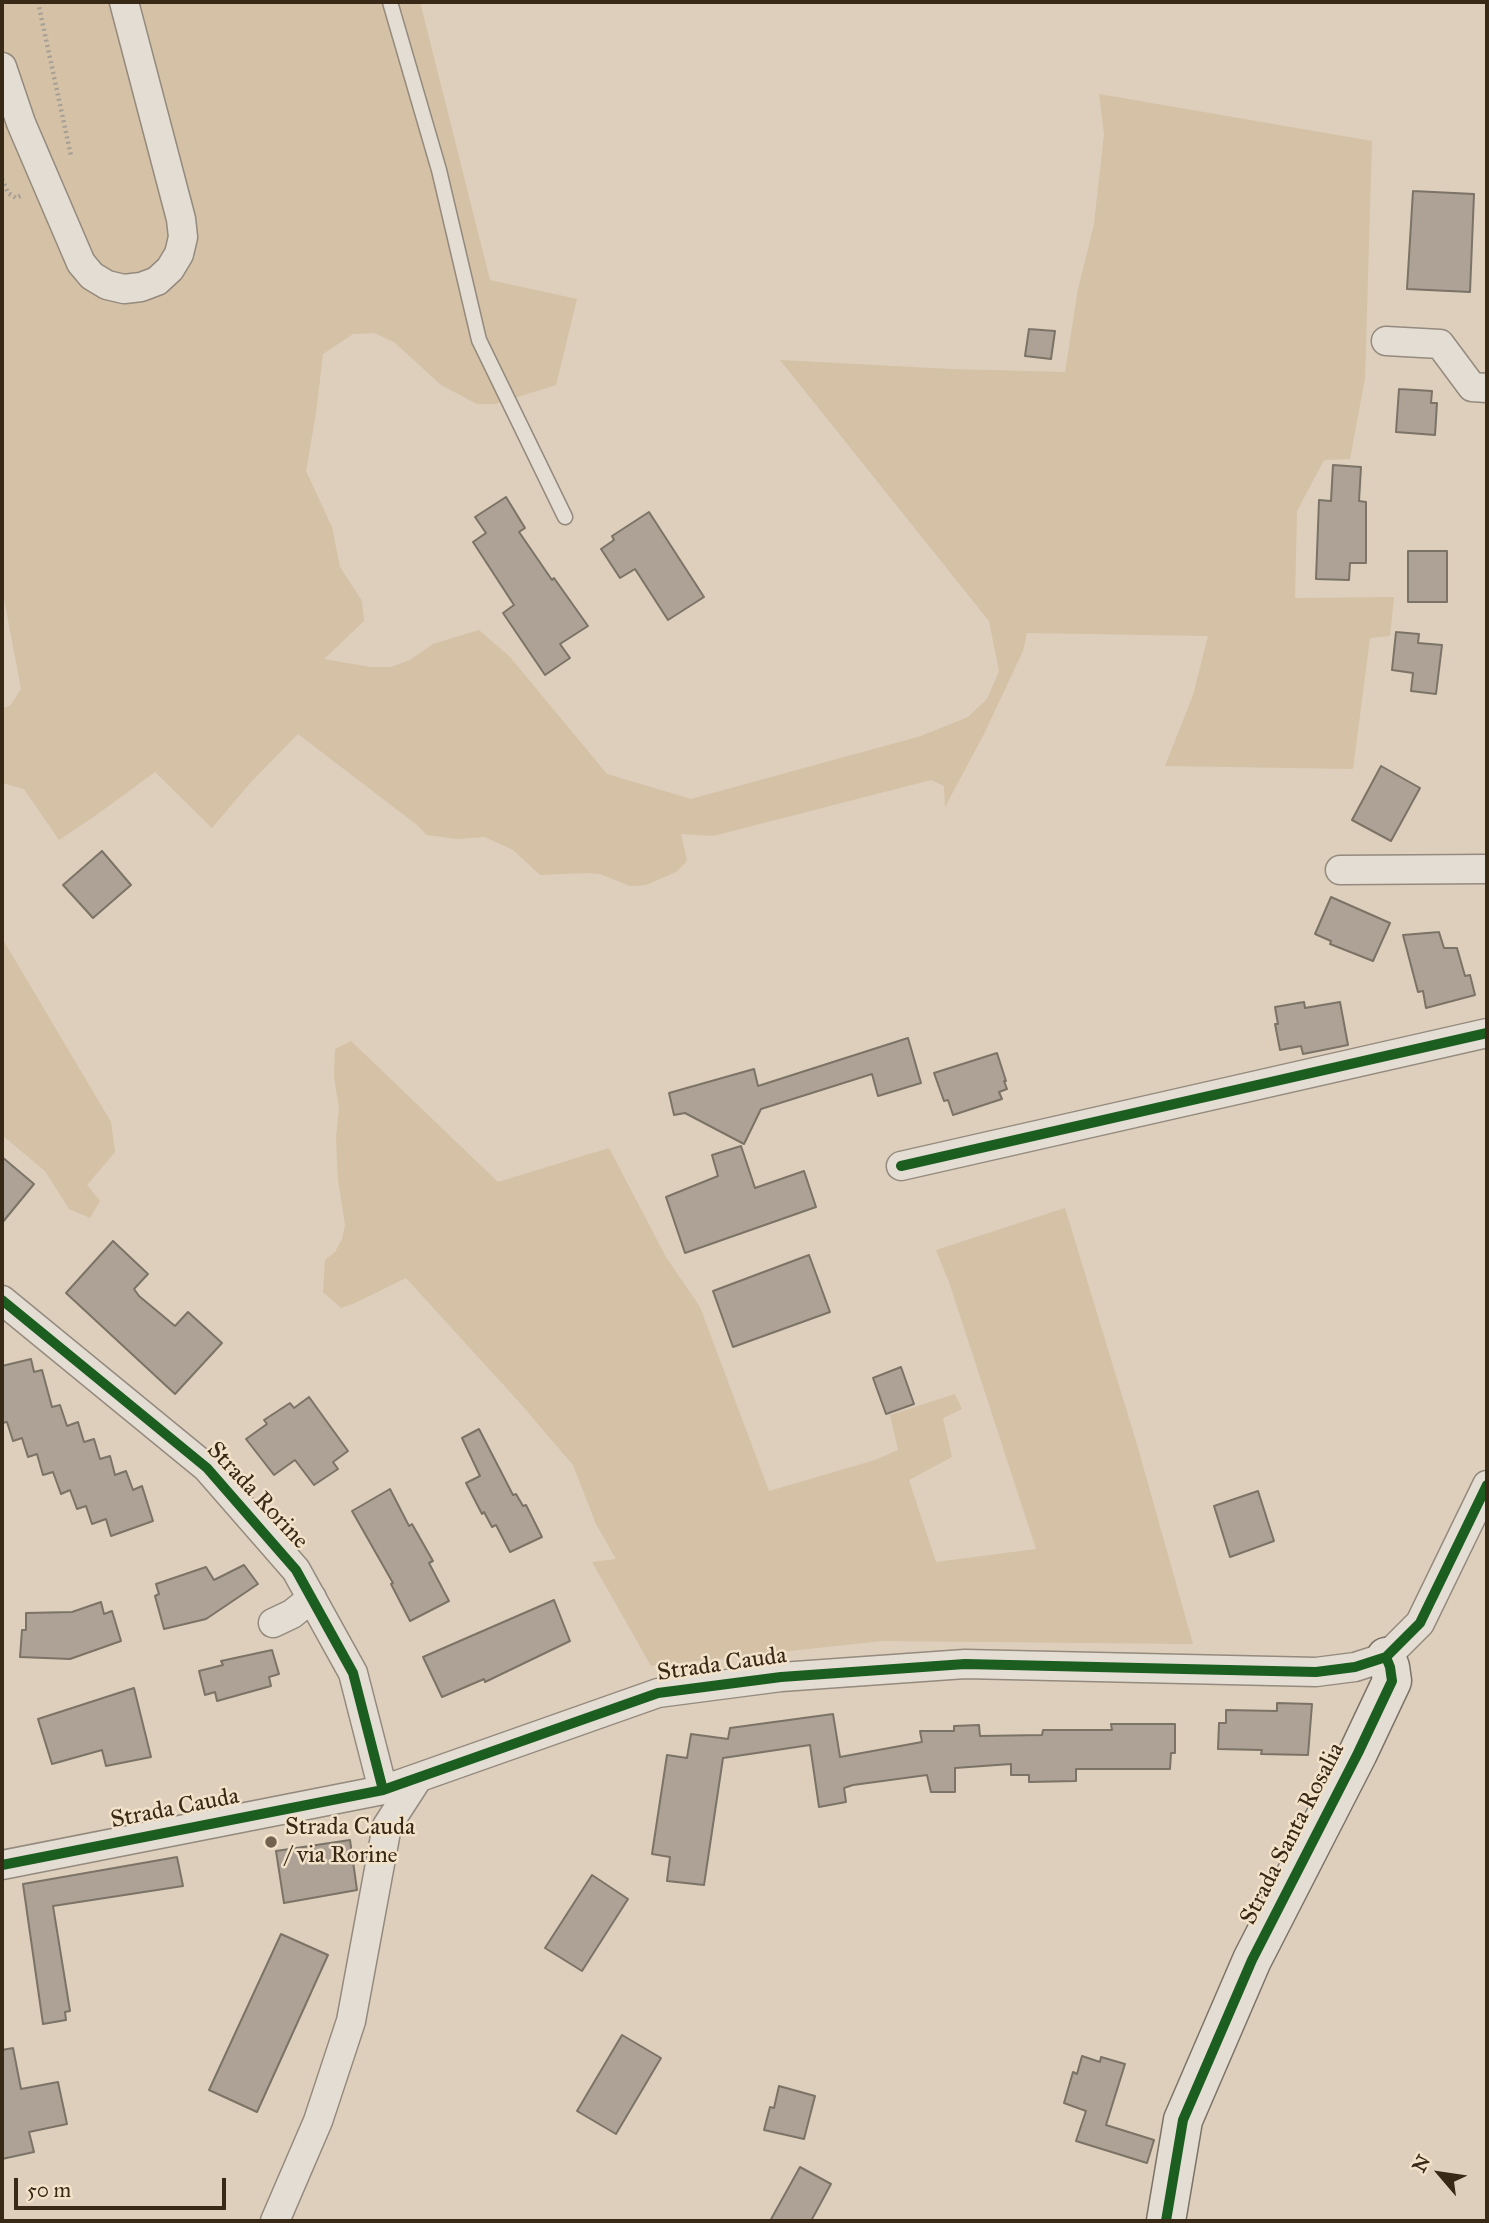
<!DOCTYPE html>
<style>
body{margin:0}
#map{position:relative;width:1489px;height:2223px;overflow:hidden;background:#ddcfbc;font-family:"IM FELL Great Primer",serif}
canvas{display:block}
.frame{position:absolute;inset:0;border:4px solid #382816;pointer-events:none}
.north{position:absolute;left:1405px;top:2139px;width:70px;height:70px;-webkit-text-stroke:5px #f2e2ca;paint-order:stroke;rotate:299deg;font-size:19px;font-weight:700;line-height:28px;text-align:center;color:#382816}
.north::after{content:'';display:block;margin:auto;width:24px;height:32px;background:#382816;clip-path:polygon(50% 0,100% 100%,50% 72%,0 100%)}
.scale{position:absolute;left:14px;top:2178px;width:212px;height:32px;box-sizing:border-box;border:4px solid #382816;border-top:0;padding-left:9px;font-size:21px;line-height:24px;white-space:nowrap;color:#382816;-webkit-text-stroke:5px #f2e2ca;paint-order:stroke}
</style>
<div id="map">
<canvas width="1489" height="2223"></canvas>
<div class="frame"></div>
<div class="north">N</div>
<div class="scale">50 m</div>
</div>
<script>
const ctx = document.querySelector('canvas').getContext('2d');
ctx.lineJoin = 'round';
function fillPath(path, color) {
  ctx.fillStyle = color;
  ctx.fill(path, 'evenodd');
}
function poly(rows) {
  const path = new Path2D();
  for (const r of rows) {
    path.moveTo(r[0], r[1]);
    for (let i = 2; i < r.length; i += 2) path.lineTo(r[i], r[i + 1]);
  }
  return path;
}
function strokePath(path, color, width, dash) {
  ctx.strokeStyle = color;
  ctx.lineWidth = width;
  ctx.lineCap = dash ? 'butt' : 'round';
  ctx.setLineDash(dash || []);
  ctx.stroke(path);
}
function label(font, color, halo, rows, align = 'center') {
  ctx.font = font + ' "IM FELL Great Primer",serif';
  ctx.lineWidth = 5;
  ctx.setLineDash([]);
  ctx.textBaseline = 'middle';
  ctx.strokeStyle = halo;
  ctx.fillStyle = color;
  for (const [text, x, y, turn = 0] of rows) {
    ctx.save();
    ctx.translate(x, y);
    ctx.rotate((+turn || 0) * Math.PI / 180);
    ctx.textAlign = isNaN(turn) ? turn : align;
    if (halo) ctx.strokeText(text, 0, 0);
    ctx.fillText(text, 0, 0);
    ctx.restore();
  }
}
const green = poly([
 [2,2,420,2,490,280,577,299,556,385,495,404,477,404,441,385,394,342,374,333,353,334,323,354,316,413,306,471,332,527,340,567,362,601,364,621,324,659,370,667,391,667,410,660,433,644,479,630,510,657,607,774,691,799,921,736,968,717,987,699,999,671,989,621,780,360,951,369,1065,372,1078,289,1094,224,1104,134,1099,94,1372,141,1365,378,1350,459,1324,460,1297,511,1295,598,1394,597,1390,636,1370,638,1353,769,1165,766,1193,695,1208,636,1027,633,1023,651,984,734,945,807,944,786,931,780,713,836,681,834,687,861,676,872,646,885,630,886,600,874,586,873,540,875,513,850,485,837,456,839,427,835,417,825,298,734,251,782,212,828,155,772,95,816,59,840,24,789,2,783,2,708,10,706,21,689,2,588],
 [2,938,111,1122,115,1152,87,1185,100,1201,90,1218,69,1209,45,1171,2,1135],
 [351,1041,498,1182,609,1148,666,1257,700,1307,769,1491,875,1460,898,1450,890,1415,955,1394,962,1409,943,1418,952,1457,909,1480,936,1562,1036,1549,949,1282,936,1250,1065,1208,1138,1448,1193,1644,882,1641,651,1666,592,1562,616,1559,596,1524,573,1465,519,1402,406,1278,355,1303,341,1308,323,1292,325,1260,335,1252,342,1239,345,1225,338,1180,336,1138,339,1108,334,1077,335,1049]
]);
const building = poly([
 [1413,191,1474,194,1470,292,1407,289,1413,191],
 [1029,329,1055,331,1051,359,1025,356,1029,329],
 [1399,389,1432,391,1431,403,1437,403,1435,435,1396,432,1399,389],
 [1333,465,1361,467,1359,501,1366,502,1366,563,1350,563,1349,580,1316,579,1319,500,1331,501,1333,465],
 [506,497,525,528,519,532,552,580,554,578,588,626,560,644,570,658,545,675,503,613,514,605,473,542,486,533,475,517,506,497],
 [649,512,704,597,668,620,635,569,620,578,601,549,614,540,612,536,649,512],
 [1408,551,1447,551,1447,602,1408,602,1408,551],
 [1396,632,1419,634,1418,643,1442,645,1436,694,1411,691,1413,673,1392,670,1396,632],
 [1381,766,1420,788,1391,841,1352,820,1381,766],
 [102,851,131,885,93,918,63,885,102,851],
 [1331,897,1390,923,1373,961,1330,944,1331,941,1315,934,1331,897],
 [1439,932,1444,948,1457,948,1465,976,1470,975,1475,995,1426,1008,1423,991,1418,992,1403,935,1439,932],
 [1304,1002,1305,1008,1340,1002,1348,1045,1303,1054,1301,1046,1280,1050,1275,1024,1278,1024,1275,1007,1304,1002],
 [908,1038,921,1083,878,1096,872,1074,761,1109,744,1144,685,1113,674,1115,669,1093,754,1069,758,1086,908,1038],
 [997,1053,1006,1081,1004,1081,1007,1089,999,1092,1002,1099,953,1115,948,1100,944,1101,934,1073,997,1053],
 [741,1146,755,1188,804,1171,816,1207,685,1253,666,1197,718,1176,712,1155,741,1146],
 [2,1157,34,1184,2,1223,2,1157],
 [113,1241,148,1274,134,1289,139,1296,175,1326,188,1312,222,1343,175,1394,66,1293,113,1241],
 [809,1255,830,1312,733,1347,713,1291,809,1255],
 [31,1359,34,1372,42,1370,52,1407,60,1405,67,1426,78,1422,84,1442,94,1439,100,1459,110,1456,115,1475,126,1471,133,1490,142,1486,153,1521,111,1536,106,1519,92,1524,86,1506,77,1509,70,1490,61,1494,53,1472,43,1475,37,1454,28,1457,22,1438,13,1441,7,1422,2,1423,2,1366,31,1359],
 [901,1367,914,1404,886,1414,873,1378,901,1367],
 [309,1397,348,1451,333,1462,338,1469,314,1485,295,1460,274,1475,246,1439,267,1424,264,1420,290,1403,294,1408,309,1397],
 [479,1429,513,1495,516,1494,523,1506,526,1505,542,1537,510,1552,496,1525,492,1527,484,1512,482,1514,466,1483,480,1476,462,1438,479,1429],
 [390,1489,409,1526,412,1524,433,1561,429,1563,449,1601,410,1621,391,1584,393,1583,352,1511,390,1489],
 [1258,1491,1274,1541,1230,1557,1214,1506,1258,1491],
 [244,1565,258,1584,206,1619,164,1629,155,1596,159,1594,156,1584,206,1567,214,1580,244,1565],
 [554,1600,570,1641,485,1682,484,1679,442,1697,423,1657,554,1600],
 [101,1602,104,1614,112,1611,121,1641,70,1659,20,1657,22,1630,26,1630,26,1613,72,1612,101,1602],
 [272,1650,279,1674,269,1677,271,1686,217,1701,215,1692,205,1695,199,1671,223,1665,221,1661,272,1650],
 [134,1688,151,1757,106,1766,102,1750,52,1764,38,1719,134,1688],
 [1277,1703,1312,1704,1308,1755,1261,1754,1262,1750,1218,1749,1219,1723,1226,1723,1226,1710,1277,1711,1277,1703],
 [833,1714,840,1757,922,1742,920,1731,954,1731,954,1726,979,1725,980,1736,1042,1735,1043,1730,1112,1730,1111,1724,1175,1724,1175,1753,1171,1753,1170,1769,1076,1769,1076,1781,1029,1782,1029,1775,1011,1775,1011,1764,955,1768,955,1792,931,1792,927,1775,853,1785,844,1788,846,1802,819,1807,810,1745,723,1758,704,1885,667,1881,670,1857,652,1854,667,1755,687,1758,691,1734,728,1739,730,1728,833,1714],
 [350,1840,357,1890,284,1903,276,1851,350,1840],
 [177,1857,183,1886,53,1906,70,2011,65,2012,66,2020,43,2024,23,1884,177,1857],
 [592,1875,628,1899,582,1971,545,1948,592,1875],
 [281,1934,328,1955,257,2112,209,2090,281,1934],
 [622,2035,661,2058,616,2134,577,2111,622,2035],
 [13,2048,21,2089,58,2082,67,2124,29,2132,34,2152,2,2159,2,2050,13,2048],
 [1082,2056,1100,2062,1101,2057,1125,2064,1106,2125,1154,2140,1147,2163,1076,2141,1086,2111,1064,2103,1073,2072,1077,2074,1082,2056],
 [779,2086,815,2096,804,2139,764,2130,770,2107,774,2108,779,2086],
 [800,2167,831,2184,811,2221,770,2221,800,2167]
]);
const path = poly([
 [38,2,71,156],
 [2,179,8,193,16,198,22,195]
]);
const lane = poly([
 [390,2,439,170,479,340,565,517]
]);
const street = poly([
 [2,67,21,123,81,263,92,276,107,285,124,289,141,287,157,281,170,269,179,254,183,237,181,219,124,2],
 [1386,341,1440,344,1472,387,1487,388],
 [1340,870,1487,869],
 [901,1166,1487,1033],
 [2,1300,207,1468,296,1570,353,1673,383,1790],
 [273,1623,292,1614,312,1598],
 [2,1865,383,1790,658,1693,781,1677,965,1664,1316,1672,1355,1667,1386,1657,1420,1623,1487,1485],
 [275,2221,318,2121,351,2021,387,1826,418,1778]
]);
const secondary = poly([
 [1166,2221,1183,2120,1252,1960,1358,1753,1392,1681,1390,1667,1386,1657]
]);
const cycleway = poly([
 [901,1166,1487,1033],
 [2,1300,207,1468,296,1570,353,1673,383,1790],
 [2,1865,383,1790,658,1693,781,1677,965,1664,1316,1672,1355,1667,1386,1657,1420,1623,1487,1485],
 [1166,2221,1183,2120,1252,1960,1358,1753,1392,1681,1390,1667,1386,1657]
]);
const markers = [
 [271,1842,7,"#726250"]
];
const streetNames = [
 ["Strada Rorine",257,1496,47],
 ["Strada Cauda",722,1665,-8],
 ["Strada Cauda",175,1809,-11],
 ["Strada Santa Rosalia",1293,1834,-63]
];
const poiNames = [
 ["Strada Cauda",285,1828],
 ["/ via Rorine",285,1856]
];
fillPath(green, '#d4c1a6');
fillPath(building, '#ada295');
strokePath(building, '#7c7367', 2);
strokePath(lane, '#948a7d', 17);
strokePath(street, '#948a7d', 31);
strokePath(secondary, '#7c7367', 41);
strokePath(path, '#a69f95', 4.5, [2, 3.5]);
strokePath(lane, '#e4ddd3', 14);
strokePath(street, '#e4ddd3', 28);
strokePath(secondary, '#e4ddd3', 38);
strokePath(cycleway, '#1b5e20', 10);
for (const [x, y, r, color] of markers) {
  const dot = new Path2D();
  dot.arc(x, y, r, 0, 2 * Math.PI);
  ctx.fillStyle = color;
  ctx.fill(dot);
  strokePath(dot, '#f2e2ca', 2.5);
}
label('24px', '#382816', '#f2e2ca', streetNames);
label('24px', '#382816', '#f2e2ca', poiNames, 'left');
</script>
